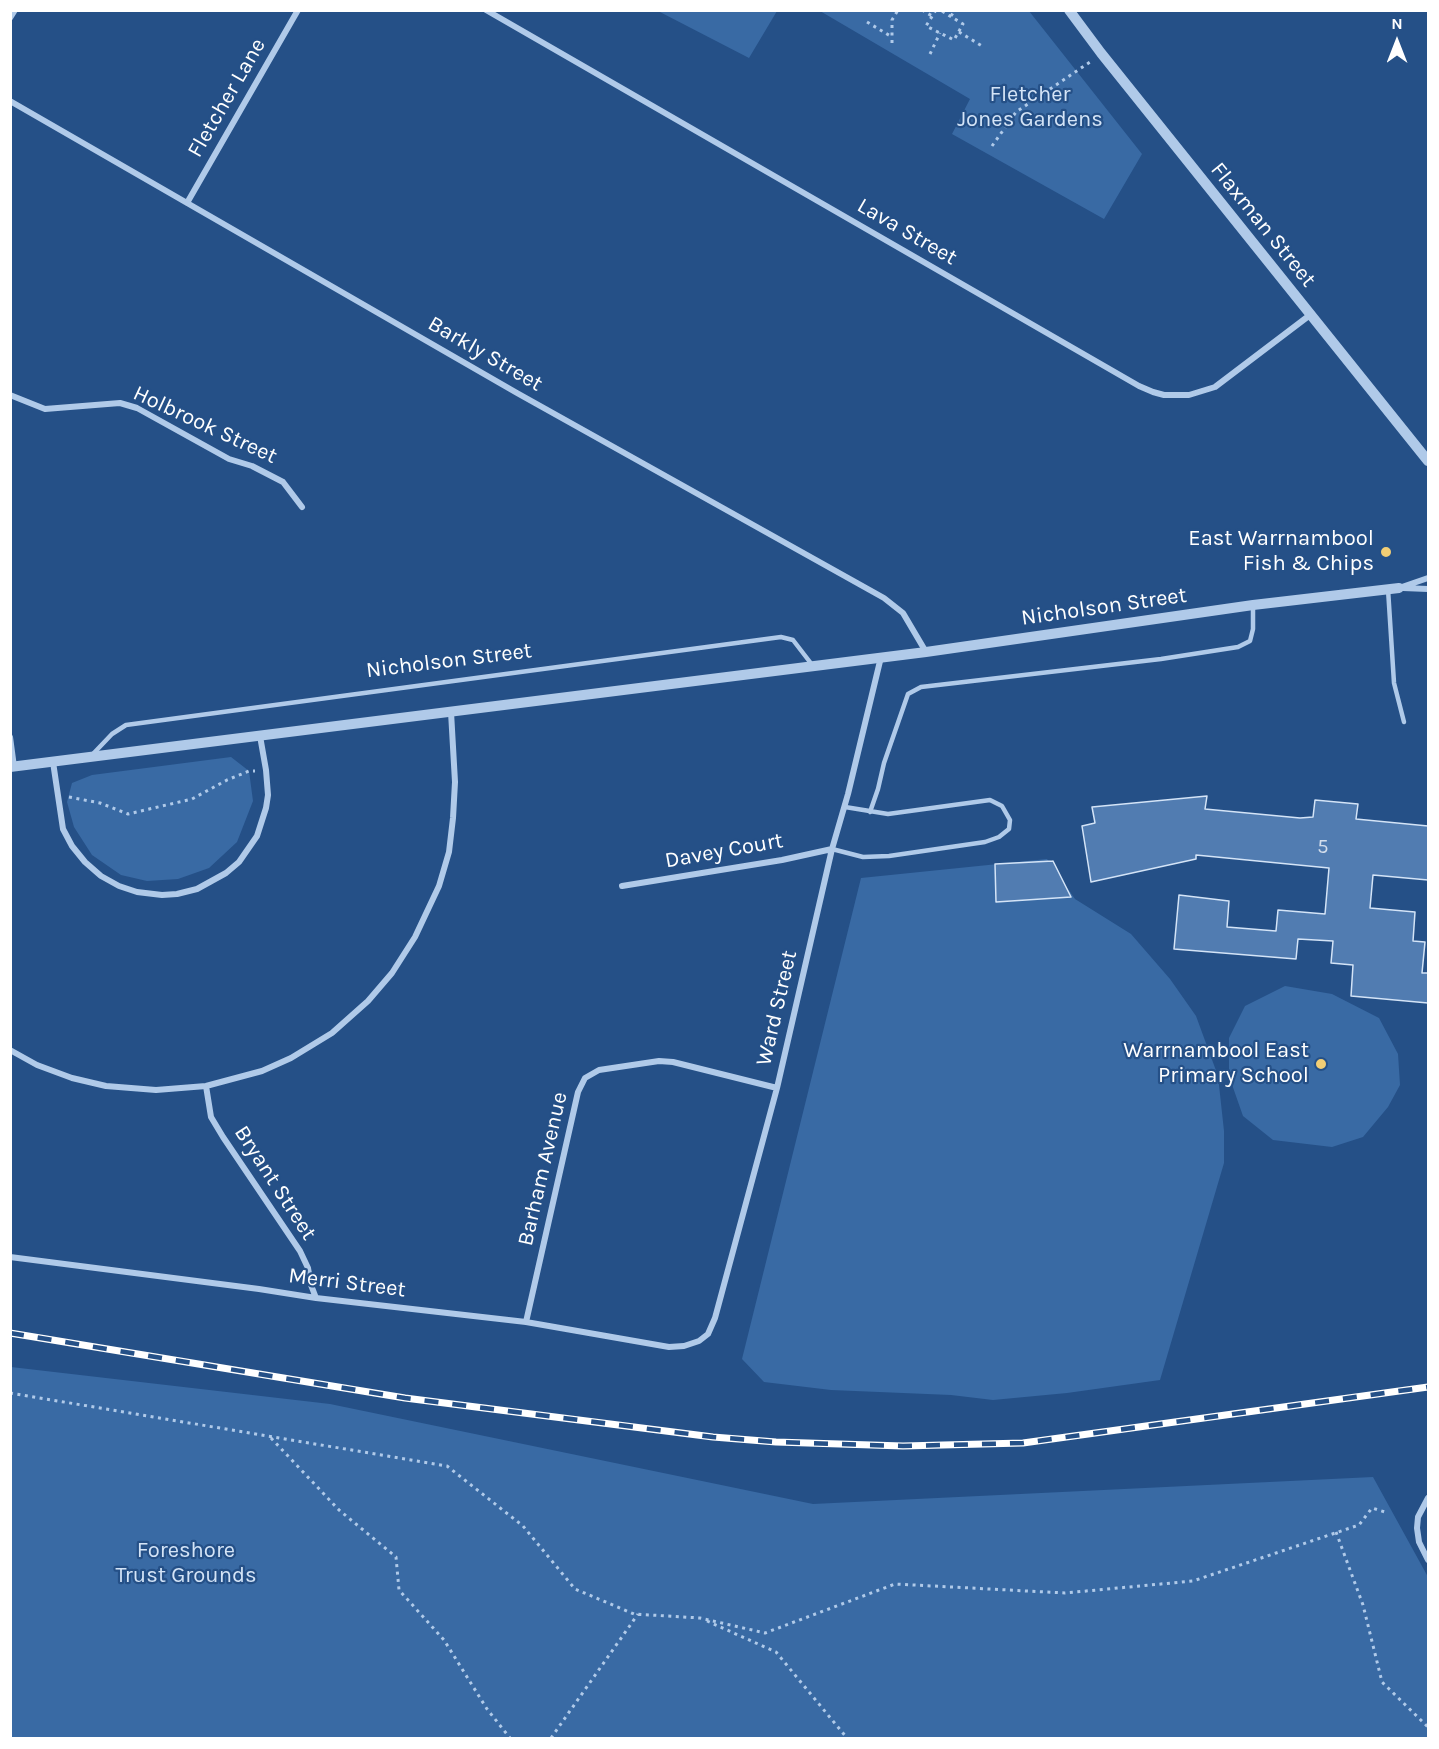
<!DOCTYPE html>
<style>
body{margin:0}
#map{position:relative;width:1439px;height:1749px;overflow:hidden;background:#255087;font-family:Karla,sans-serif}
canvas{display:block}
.frame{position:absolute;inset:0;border:12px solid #fff;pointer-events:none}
.north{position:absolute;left:1367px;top:12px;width:60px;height:60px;-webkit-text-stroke:4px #255087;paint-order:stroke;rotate:0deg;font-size:16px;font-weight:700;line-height:24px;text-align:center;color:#fff}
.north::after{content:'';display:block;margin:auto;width:21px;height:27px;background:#fff;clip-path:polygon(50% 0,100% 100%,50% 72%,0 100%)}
</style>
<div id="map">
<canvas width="1439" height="1749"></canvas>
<div class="frame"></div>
<div class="north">N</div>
</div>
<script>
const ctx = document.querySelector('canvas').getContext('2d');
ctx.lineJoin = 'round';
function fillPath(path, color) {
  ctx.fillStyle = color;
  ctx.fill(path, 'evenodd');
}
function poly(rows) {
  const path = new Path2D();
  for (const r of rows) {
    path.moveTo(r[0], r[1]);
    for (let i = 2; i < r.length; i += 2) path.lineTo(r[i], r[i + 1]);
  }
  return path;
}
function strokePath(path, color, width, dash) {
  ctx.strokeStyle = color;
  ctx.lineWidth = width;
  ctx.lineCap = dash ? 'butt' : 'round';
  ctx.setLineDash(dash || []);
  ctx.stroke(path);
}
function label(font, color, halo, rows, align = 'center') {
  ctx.font = font + ' Karla,sans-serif';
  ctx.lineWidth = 4.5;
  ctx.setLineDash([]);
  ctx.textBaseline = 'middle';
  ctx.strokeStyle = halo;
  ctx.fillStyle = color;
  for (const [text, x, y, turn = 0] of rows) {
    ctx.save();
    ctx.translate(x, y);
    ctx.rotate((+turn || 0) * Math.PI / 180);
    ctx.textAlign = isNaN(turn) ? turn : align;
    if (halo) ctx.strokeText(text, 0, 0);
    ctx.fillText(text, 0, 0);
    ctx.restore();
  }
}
const green = poly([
 [658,11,777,10,777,11,749,58],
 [820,11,1029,11,1142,154,1104,219,952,134,970,99],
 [231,757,249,771,253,801,237,842,209,868,178,879,147,881,121,875,92,855,74,827,67,802,72,783,92,775],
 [1047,859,1075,899,1131,934,1170,979,1196,1016,1218,1076,1224,1131,1224,1163,1160,1380,1067,1393,993,1400,951,1395,831,1390,764,1382,742,1359,861,878],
 [1285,986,1332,994,1379,1018,1398,1054,1400,1085,1388,1107,1363,1137,1332,1147,1273,1140,1243,1116,1229,1076,1229,1038,1245,1006],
 [11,1367,330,1404,813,1504,1373,1477,1428,1577,1428,1738,11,1738]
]);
const building = poly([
 [1207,796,1205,809,1300,818,1313,817,1315,800,1358,804,1356,819,1428,826,1428,880,1373,875,1370,908,1415,912,1413,941,1425,942,1422,973,1428,973,1428,1003,1351,996,1353,965,1331,963,1333,941,1298,939,1296,959,1174,949,1179,895,1229,901,1227,927,1276,931,1278,910,1325,914,1329,868,1196,855,1196,859,1091,882,1082,826,1095,823,1092,807,1207,796],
 [1053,861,1071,897,996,902,995,864,1053,861]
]);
const path = poly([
 [922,10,932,16],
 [936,10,926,26,954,40,963,24,940,10],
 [951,16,955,10],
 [867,22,892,37],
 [959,32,982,46],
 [892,43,892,20,898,10],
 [930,54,940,33],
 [992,146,1016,112,1090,62],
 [69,797,100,803,128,814,192,799,227,780,249,771,255,771],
 [10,1393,447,1466,523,1526,575,1589,634,1614,700,1618,765,1633,895,1584,1065,1593,1193,1581,1359,1525,1372,1508,1388,1513],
 [271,1438,339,1510,396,1557,399,1590,444,1640,487,1709,510,1738],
 [1336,1532,1363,1605,1382,1682,1428,1727],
 [707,1621,776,1652,847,1738],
 [551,1738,638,1614]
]);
const service = poly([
 [1388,589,1394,683,1404,722],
 [92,755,112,734,126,725,781,637,793,640,813,666],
 [870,812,878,789,884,763,908,694,921,687,1161,659,1238,647,1250,641,1253,629,1253,605],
 [832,849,863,857,889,856,985,842,999,837,1009,829,1010,820,1002,806,990,800,888,814,845,807]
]);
const minor = poly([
 [486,10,1139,386,1153,392,1164,395,1189,395,1215,387,1310,315],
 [10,18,15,10],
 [10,101,517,393,884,598,903,613,926,652],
 [187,203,298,10],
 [10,395,45,409,120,403,137,408,229,459,252,466,283,482,302,507],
 [1399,588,1428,578],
 [1403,588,1428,589],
 [10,737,14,767],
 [53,762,63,829,72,846,85,862,101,876,119,886,137,892,162,895,177,894,197,889,226,873,239,862,257,836,266,808,268,795,266,770,260,736],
 [622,886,782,860,832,849],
 [10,1050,37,1065,72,1078,106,1086,156,1090,206,1086,262,1071,291,1058,332,1033,368,1001,392,973,415,937,439,886,449,852,453,818,455,782,451,712],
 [206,1086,211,1117,223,1137,300,1251,308,1268,311,1285,316,1298],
 [10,1257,259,1289,316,1298,526,1322,669,1347,684,1346,699,1341,708,1334,715,1318,777,1088,832,849,848,794,881,657],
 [526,1322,578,1092,585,1078,599,1070,659,1061,673,1062,777,1088],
 [1428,1498,1418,1517,1417,1528,1419,1542,1428,1560]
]);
const tertiary = poly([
 [1069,10,1101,53,1428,461],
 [10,767,926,652,1253,605,1399,588]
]);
const rail = poly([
 [10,1333,405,1398,713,1437,776,1442,903,1446,1023,1443,1428,1387]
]);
const markers = [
 [1386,552,6,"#f2ce75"],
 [1321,1064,6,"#f2ce75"]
];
const numberNames = [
 ["5",1323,847]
];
const parkNames = [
 ["Fletcher",1030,95],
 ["Jones Gardens",1030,120],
 ["Foreshore",186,1551],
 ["Trust Grounds",186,1576]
];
const streetNames = [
 ["Fletcher Lane",227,98,-60],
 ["Flaxman Street",1263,225,51],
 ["Lava Street",907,232,30],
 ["Barkly Street",485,354,30],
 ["Holbrook Street",205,425,25],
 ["Nicholson Street",1104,607,-8],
 ["Nicholson Street",449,661,-7],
 ["Davey Court",724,851,-10],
 ["Ward Street",777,1008,-77],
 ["Barham Avenue",543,1169,-77],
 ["Bryant Street",275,1183,57],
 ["Merri Street",347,1283,7]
];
const poiNames = [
 ["East Warrnambool",1374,539],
 ["Fish & Chips",1374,564],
 ["Warrnambool East",1309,1051],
 ["Primary School",1309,1076]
];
fillPath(green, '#396aa4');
fillPath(building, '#517cb1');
strokePath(building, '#d4e4f7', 1.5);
strokePath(path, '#b0cae9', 3, [3, 4.5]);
strokePath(service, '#b0cae9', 4.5);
strokePath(minor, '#b0cae9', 6);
strokePath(tertiary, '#b0cae9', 10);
strokePath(rail, '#fff', 7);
strokePath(rail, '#255087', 4.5, [14]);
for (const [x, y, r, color] of markers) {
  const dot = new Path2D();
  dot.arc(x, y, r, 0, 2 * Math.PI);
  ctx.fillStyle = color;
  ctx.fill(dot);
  strokePath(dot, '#255087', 2);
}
label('20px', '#d4deec', null, numberNames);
label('22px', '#d4e4f7', '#255087', parkNames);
label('22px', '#fff', '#255087', streetNames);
label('22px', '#fff', '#255087', poiNames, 'right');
</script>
